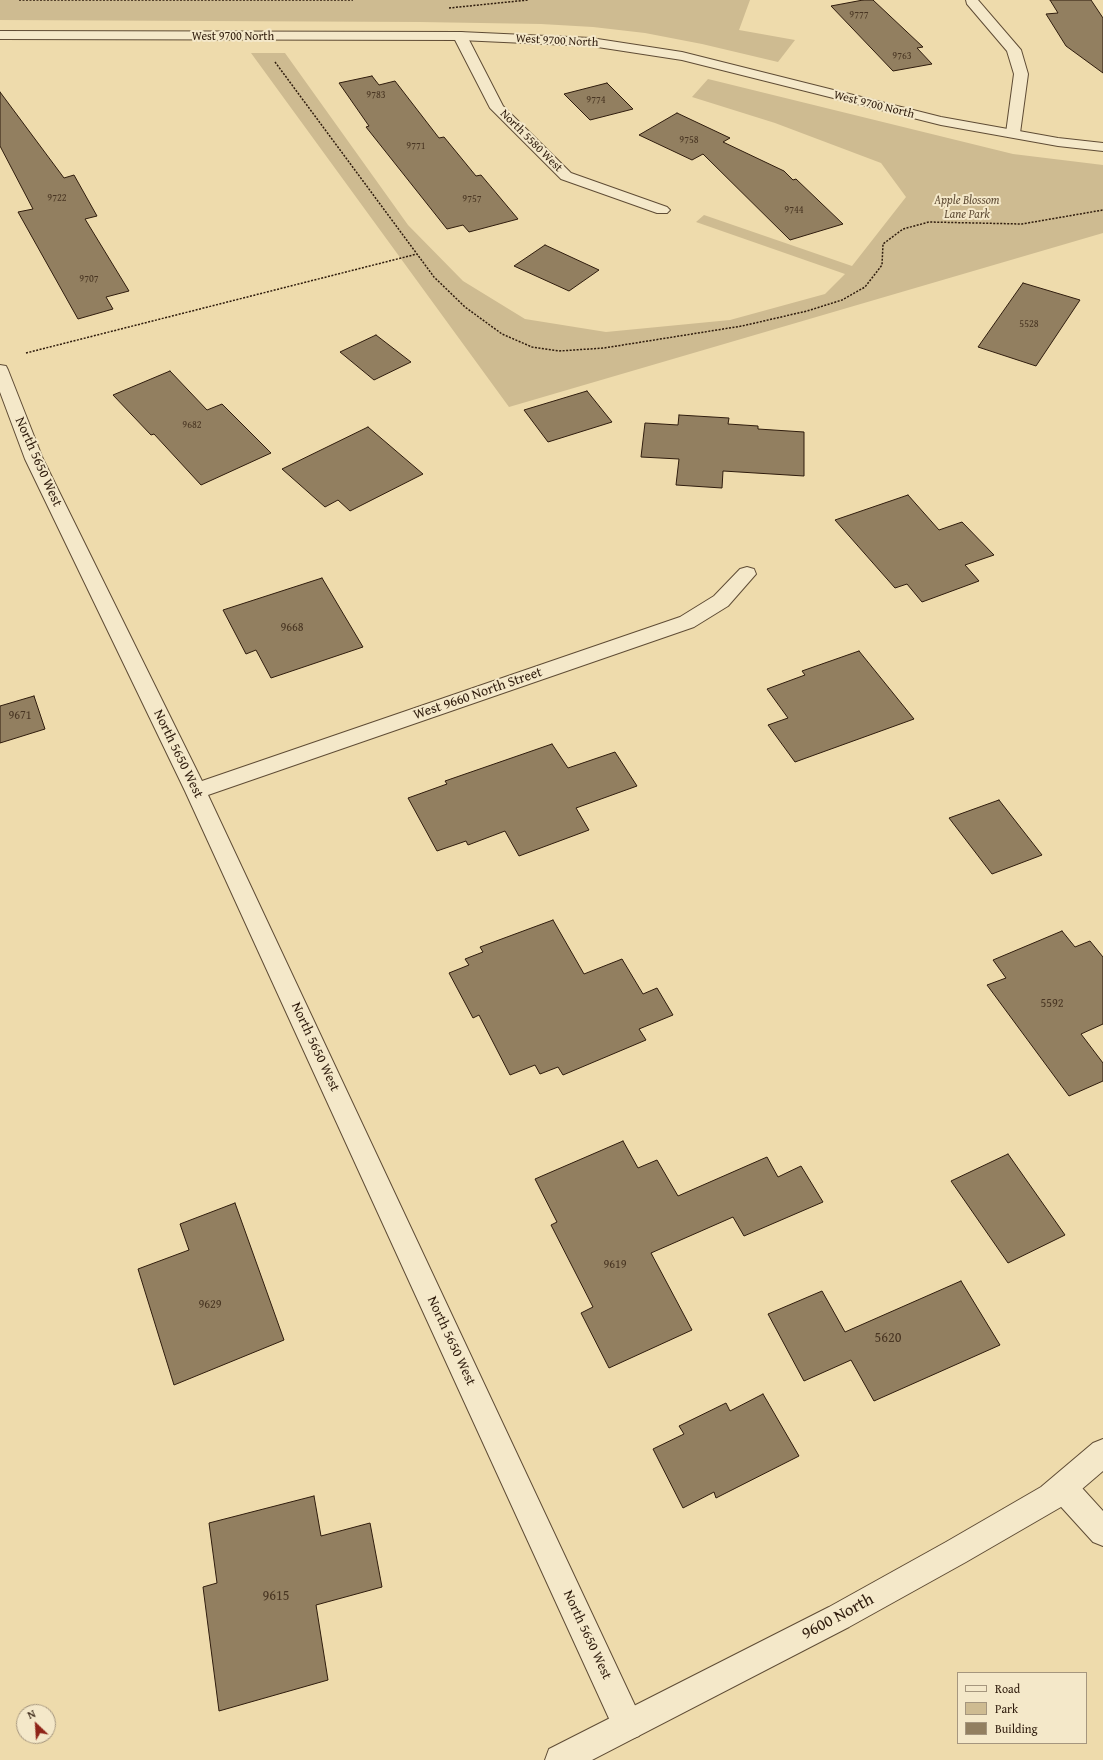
<!DOCTYPE html>
<style>
body{margin:0}
#map{position:relative;width:1103px;height:1760px;overflow:hidden;background:#eedbac;font-family:"Gentium Book Plus",serif}
canvas{display:block}
.legend{position:absolute;left:957px;top:1672px;width:130px;height:72px;box-sizing:border-box;background:#f4e8c9;border:1px solid #a5967e;margin:0;padding:5px 7px;list-style:none;font-size:12px;color:#2f1c0d}
.legend li{display:flex;align-items:center;gap:8px;height:20px}
.legend b{width:20px;border:1px solid #a5967e}
.north{position:absolute;left:16px;top:1704px;width:40px;height:40px;box-sizing:border-box;background:#f4e8c9;border:1px solid #a5967e;border-radius:50%;rotate:335deg;font-size:11px;font-weight:700;line-height:16px;text-align:center;color:#2f1c0d}
.north::after{content:'';display:block;margin:auto;width:14px;height:18px;background:#8f2418;clip-path:polygon(50% 0,100% 100%,50% 72%,0 100%)}
</style>
<div id="map">
<canvas width="1103" height="1760"></canvas>
<ul class="legend">
<li><b style="height:5px;background:#f4e8c9"></b>Road</li>
<li><b style="height:11px;background:#cebb91"></b>Park</li>
<li><b style="height:11px;background:#927f60"></b>Building</li>
</ul>
<div class="north">N</div>
</div>
<script>
const ctx = document.querySelector('canvas').getContext('2d');
ctx.lineJoin = 'round';
function fillPath(path, color) {
  ctx.fillStyle = color;
  ctx.fill(path, 'evenodd');
}
function poly(rows) {
  const path = new Path2D();
  for (const r of rows) {
    path.moveTo(r[0], r[1]);
    for (let i = 2; i < r.length; i += 2) path.lineTo(r[i], r[i + 1]);
  }
  return path;
}
function strokePath(path, color, width, dash) {
  ctx.strokeStyle = color;
  ctx.lineWidth = width;
  ctx.lineCap = dash ? 'butt' : 'round';
  ctx.setLineDash(dash || []);
  ctx.stroke(path);
}
function label(font, color, halo, rows, align = 'center') {
  ctx.font = font + ' "Gentium Book Plus",serif';
  ctx.lineWidth = 4;
  ctx.setLineDash([]);
  ctx.textBaseline = 'middle';
  ctx.strokeStyle = halo;
  ctx.fillStyle = color;
  for (const [text, x, y, turn = 0] of rows) {
    ctx.save();
    ctx.translate(x, y);
    ctx.rotate((+turn || 0) * Math.PI / 180);
    ctx.textAlign = isNaN(turn) ? turn : align;
    if (halo) ctx.strokeText(text, 0, 0);
    ctx.fillText(text, 0, 0);
    ctx.restore();
  }
}
const green = poly([
 [0,0,750,0,739,30,795,40,778,62,702,44,645,33,593,27,541,24,420,22,0,20],
 [251,53,285,53,408,225,463,281,525,319,606,332,730,320,825,294,845,274,696,222,704,215,852,266,906,197,881,163,775,123,692,97,708,79,1013,154,1103,165,1103,233,509,407]
]);
const building = poly([
 [863,0,873,0,923,47,917,48,932,64,893,71,831,6,863,0],
 [1050,0,1091,0,1103,18,1103,73,1066,46,1046,14,1058,13,1050,0],
 [372,76,379,85,395,81,439,138,444,137,476,176,481,175,518,219,469,232,463,225,447,229,366,127,369,126,339,83,372,76],
 [607,83,633,109,590,120,564,94,607,83],
 [0,92,64,178,74,175,97,216,85,219,129,291,106,297,113,309,78,319,18,212,33,209,0,146,0,92],
 [677,113,730,138,723,142,784,171,793,180,796,179,843,224,790,240,703,154,692,160,639,135,677,113],
 [545,245,599,270,569,291,514,266,545,245],
 [1023,283,1080,300,1036,366,978,347,1023,283],
 [376,335,411,362,374,380,340,352,376,335],
 [170,371,207,410,222,404,271,453,201,485,154,434,151,435,113,395,170,371],
 [587,391,612,422,548,442,524,410,587,391],
 [679,415,729,418,728,424,758,426,758,429,804,432,804,476,723,471,722,488,676,485,679,459,641,457,645,423,678,425,679,415],
 [368,427,423,474,350,511,338,500,325,507,282,469,368,427],
 [908,495,939,530,962,522,994,555,965,565,979,581,922,602,907,584,895,588,835,520,908,495],
 [322,578,363,647,271,678,256,650,246,654,223,610,322,578],
 [859,651,914,719,795,762,768,725,788,718,767,689,805,675,802,671,859,651],
 [34,696,45,729,0,743,0,706,34,696],
 [552,744,568,768,615,752,637,786,576,808,589,830,519,856,505,831,468,845,466,841,437,851,408,798,447,784,445,781,552,744],
 [999,800,1042,855,992,874,949,818,999,800],
 [553,920,584,974,622,959,643,994,657,988,673,1015,639,1029,646,1040,563,1075,558,1067,540,1074,535,1065,510,1075,479,1015,473,1018,449,973,469,965,465,959,483,952,480,947,553,920],
 [1062,931,1075,947,1090,941,1103,957,1103,1024,1081,1034,1103,1063,1103,1081,1069,1096,987,985,1006,978,993,960,1062,931],
 [623,1141,638,1168,657,1160,678,1196,767,1157,778,1177,801,1166,823,1202,744,1236,733,1217,651,1253,692,1330,609,1368,581,1313,593,1307,551,1225,557,1222,535,1179,623,1141],
 [1008,1154,1065,1235,1008,1263,951,1181,1008,1154],
 [235,1203,284,1340,174,1385,138,1269,189,1250,180,1224,235,1203],
 [961,1281,1000,1345,874,1401,851,1360,804,1381,768,1314,822,1291,845,1332,961,1281],
 [763,1394,799,1456,716,1498,714,1492,683,1508,653,1449,684,1434,679,1426,726,1403,730,1411,763,1394],
 [314,1496,321,1536,370,1523,382,1587,316,1605,328,1680,219,1711,203,1587,217,1583,209,1523,314,1496]
]);
const path = poly([
 [19,0,353,0],
 [449,8,528,0],
 [275,62,434,277,465,307,502,334,532,347,559,351,604,348,742,326,807,311,842,300,865,287,882,265,883,244,903,229,929,222,1022,224,1103,210],
 [26,353,417,254]
]);
const minor = poly([
 [966,0,978,0,1021,50,1028,74,1020,133,1018,136,1013,137,1008,136,1006,133,1014,74,1007,51,967,4,966,0],
 [460,32,465,33,467,36,503,106,571,173,667,207,670,210,667,213,657,213,561,179,490,108,453,36,455,33,460,32],
 [0,365,6,366,8,370,43,459,202,781,680,617,714,596,740,569,747,567,754,569,756,574,728,606,694,627,208,795,639,1714,643,1725,639,1736,628,1740,617,1736,185,791,25,459,0,392,0,365],
 [1063,1474,1073,1478,1103,1511,1103,1546,1093,1542,1053,1498,1049,1488,1053,1478,1063,1474]
]);
const tertiary = poly([
 [0,31,460,32,591,38,682,52,941,117,1058,138,1103,143,1103,151,1058,146,941,125,682,60,591,46,460,40,0,39,0,31],
 [1103,1439,1103,1471,1061,1507,966,1562,849,1627,592,1760,545,1760,549,1749,829,1607,946,1542,1041,1487,1093,1443,1103,1439]
]);
const farNumbernames = [
 ["9777",859,15],
 ["9763",902,56],
 ["9783",376,95],
 ["9774",596,100],
 ["9758",689,140],
 ["9771",416,146],
 ["9722",57,198],
 ["9757",472,199],
 ["9744",794,210],
 ["9707",89,279],
 ["5528",1029,324],
 ["9682",192,425]
];
const farStreetnames = [
 ["West 9700 North",233,37],
 ["West 9700 North",557,41,3],
 ["West 9700 North",874,105,14],
 ["North 5580 West",531,141,45]
];
const farParknames = [
 ["Apple Blossom",967,201],
 ["Lane Park",967,215]
];
const numberNames = [
 ["9668",292,628],
 ["9671",20,716],
 ["5592",1052,1004],
 ["9619",615,1265],
 ["9629",210,1305]
];
const streetNames = [
 ["North 5650 West",38,462,66],
 ["West 9660 North Street",478,694,-19],
 ["North 5650 West",178,754,64],
 ["North 5650 West",315,1047,65],
 ["North 5650 West",451,1341,65],
 ["North 5650 West",587,1635,65]
];
const nearNumbernames = [
 ["5620",888,1338],
 ["9615",276,1596]
];
const nearStreetnames = [
 ["9600 North",838,1617,-28]
];
fillPath(green, '#cebb91');
fillPath(building, '#927f60');
strokePath(building, '#2f1c0d', 1);
strokePath(minor, '#5f4c35', 2);
strokePath(tertiary, '#5f4c35', 2);
strokePath(path, '#2f1c0d', 1.5, [2, 1.5]);
fillPath(minor, '#f4e8c9');
fillPath(tertiary, '#f4e8c9');
label('10px', '#483522', null, farNumbernames);
label('12px', '#2f1c0d', '#f4e8c9', farStreetnames);
label('italic 12px', '#5f4c35', '#f4e8c9', farParknames);
label('12px', '#483522', null, numberNames);
label('14px', '#2f1c0d', '#f4e8c9', streetNames);
label('14px', '#483522', null, nearNumbernames);
label('17px', '#2f1c0d', '#f4e8c9', nearStreetnames);
</script>
